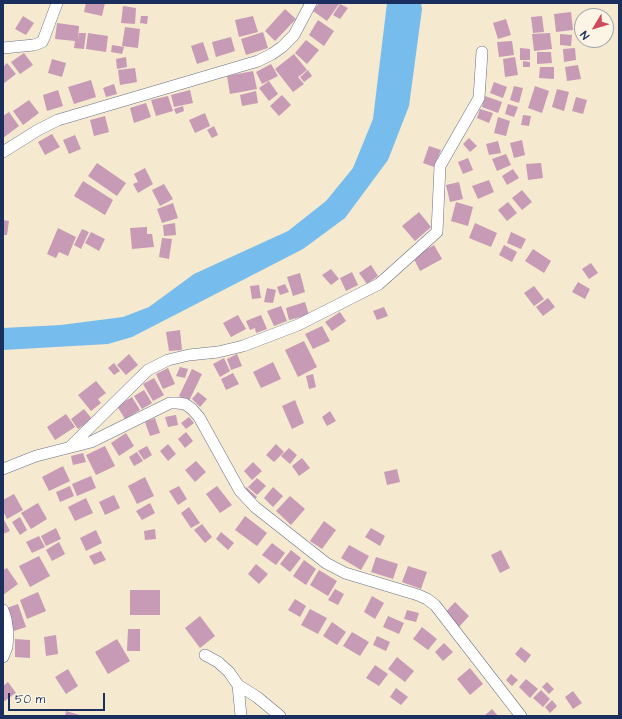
<!DOCTYPE html>
<style>
body{margin:0}
#map{position:relative;width:622px;height:719px;overflow:hidden;background:#f5e9cf;font-family:"Architects Daughter",sans-serif}
canvas{display:block}
.frame{position:absolute;inset:0;border:4px solid #1b2f5e;pointer-events:none}
.north{position:absolute;left:574px;top:8px;width:40px;height:40px;box-sizing:border-box;background:#fcf5e5;border:1px solid #a2a6af;border-radius:50%;rotate:232deg;font-size:11px;font-weight:700;line-height:16px;text-align:center;color:#1b2f5e}
.north::after{content:'';display:block;margin:auto;width:14px;height:18px;background:#d1495b;clip-path:polygon(50% 0,100% 100%,50% 72%,0 100%)}
.scale{position:absolute;left:8px;top:693px;width:97px;height:18px;box-sizing:border-box;border:2px solid #1b2f5e;border-top:0;padding-left:5px;font-size:12px;line-height:14px;white-space:nowrap;color:#1b2f5e;-webkit-text-stroke:3px #fcf5e5;paint-order:stroke}
</style>
<div id="map">
<canvas width="622" height="719"></canvas>
<div class="frame"></div>
<div class="north">N</div>
<div class="scale">50 m</div>
</div>
<script>
const ctx = document.querySelector('canvas').getContext('2d');
ctx.lineJoin = 'round';
function fillPath(path, color) {
  ctx.fillStyle = color;
  ctx.fill(path, 'evenodd');
}
function poly(rows) {
  const path = new Path2D();
  for (const r of rows) {
    path.moveTo(r[0], r[1]);
    for (let i = 2; i < r.length; i += 2) path.lineTo(r[i], r[i + 1]);
  }
  return path;
}
function strokePath(path, color, width, dash) {
  ctx.strokeStyle = color;
  ctx.lineWidth = width;
  ctx.lineCap = dash ? 'butt' : 'round';
  ctx.setLineDash(dash || []);
  ctx.stroke(path);
}
const water = poly([
 [387,3,421,3,422,9,409,106,388,160,345,218,303,249,132,337,108,344,3,350,3,328,61,325,123,317,149,307,194,274,288,231,326,201,353,168,373,119]
]);
const building = poly([
 [86,3,105,3,102,16,84,12],
 [319,3,339,3,339,4,327,21,313,11],
 [340,4,348,8,340,19,333,15],
 [123,6,136,8,135,24,121,23],
 [285,9,296,19,275,41,265,31],
 [571,12,573,30,556,32,554,14],
 [23,16,34,23,26,35,15,29],
 [141,16,148,16,147,24,140,23],
 [253,16,258,32,239,37,235,20],
 [542,16,544,32,533,33,531,17],
 [506,19,511,35,498,39,493,23],
 [318,20,334,31,324,46,309,35],
 [57,23,79,26,78,42,79,33,86,33,84,49,74,48,75,41,55,39],
 [125,27,140,29,138,48,122,46],
 [263,32,268,48,246,55,241,39],
 [88,33,108,36,106,52,86,49],
 [550,33,552,49,534,51,532,34],
 [560,34,572,35,571,46,560,45],
 [231,37,235,51,216,57,212,42],
 [306,40,319,50,307,64,295,53],
 [512,41,514,55,499,57,497,42],
 [203,42,209,60,197,64,191,46],
 [112,45,124,47,122,54,111,52],
 [520,48,530,49,530,60,520,60],
 [575,48,576,60,564,62,563,49],
 [537,52,551,52,552,63,537,64],
 [24,53,33,65,20,74,11,62],
 [294,54,307,70,298,77,304,84,293,92,275,69],
 [126,57,127,67,117,69,116,59],
 [515,57,518,75,505,77,503,59],
 [52,59,66,63,62,77,48,73],
 [523,61,530,62,530,67,523,67],
 [7,63,16,74,3,84,3,67],
 [271,64,278,76,262,84,256,72],
 [578,65,581,79,567,81,565,67],
 [540,67,554,67,554,79,539,78],
 [135,68,137,82,120,85,118,70],
 [308,70,312,76,304,82,300,77],
 [253,71,257,89,230,94,227,76],
 [91,80,96,97,74,104,68,87],
 [269,81,278,94,269,101,259,88],
 [494,82,507,87,503,98,490,93],
 [114,84,117,94,106,97,103,88],
 [514,86,523,88,519,103,510,100],
 [535,86,549,91,542,113,528,108],
 [557,89,569,92,564,111,552,107],
 [58,90,63,106,47,111,43,95],
 [190,90,193,103,174,107,171,95],
 [256,91,258,103,242,106,240,95],
 [282,95,291,105,279,116,270,106],
 [168,96,173,111,156,116,151,100],
 [485,96,502,102,498,113,482,107],
 [576,97,587,100,583,114,572,111],
 [29,100,39,113,23,125,13,111],
 [146,103,151,117,134,123,130,108],
 [508,104,518,107,514,117,505,114],
 [183,106,184,111,176,114,174,109],
 [480,109,493,113,489,123,477,118],
 [9,112,19,126,3,138,3,116],
 [205,113,210,126,195,133,189,120],
 [523,115,531,116,529,126,521,125],
 [105,116,109,132,94,136,90,120],
 [498,117,510,121,506,136,494,133],
 [214,126,218,135,212,138,207,130],
 [52,134,60,147,45,155,38,142],
 [75,135,81,149,69,154,63,140],
 [469,138,477,146,470,152,463,144],
 [522,140,525,155,514,158,510,143],
 [498,141,501,153,489,155,486,144],
 [429,146,441,150,434,167,423,163],
 [506,154,511,165,497,171,492,159],
 [468,158,473,170,463,174,458,162],
 [97,163,126,183,117,196,88,176],
 [541,163,543,178,528,180,526,164],
 [145,168,153,184,138,193,133,184,138,182,134,174],
 [513,169,519,178,507,185,502,176],
 [489,180,494,192,478,199,472,186],
 [83,181,113,200,105,215,74,196],
 [459,182,463,199,450,202,446,185],
 [164,184,173,199,160,206,152,190],
 [522,190,532,202,522,210,512,198],
 [456,202,473,207,468,226,451,221],
 [508,202,517,213,507,221,498,210],
 [173,203,178,218,162,223,157,209],
 [419,212,431,227,415,241,402,226],
 [3,220,9,221,7,235,3,235],
 [175,223,176,235,164,236,163,225],
 [475,223,497,233,491,247,469,238],
 [147,227,147,234,152,234,154,247,132,249,130,228],
 [58,228,76,237,68,256,59,252,56,258,47,254],
 [82,229,89,232,81,249,74,245],
 [91,232,105,239,99,251,85,243],
 [511,232,526,239,521,249,507,243],
 [162,238,172,239,169,259,159,257],
 [434,245,442,259,420,271,413,257],
 [504,245,517,252,512,262,499,255],
 [533,249,551,261,544,273,525,261],
 [591,263,598,273,589,279,582,269],
 [371,265,378,276,367,284,359,273],
 [331,269,339,279,331,285,322,275],
 [352,272,358,285,346,291,340,278],
 [300,273,305,292,293,296,287,277],
 [578,282,590,289,585,299,572,292],
 [285,284,289,292,280,295,277,287],
 [259,285,261,298,252,299,250,286],
 [534,286,544,299,534,306,524,293],
 [267,288,276,290,273,303,264,302],
 [548,298,555,307,543,316,536,307],
 [305,302,309,315,289,320,286,308],
 [281,306,287,321,274,326,267,311],
 [384,307,388,316,377,320,373,311],
 [340,312,346,321,332,331,325,322],
 [238,315,246,329,231,337,223,323],
 [261,315,267,329,256,333,255,328,250,330,246,321],
 [322,326,330,341,313,349,305,334],
 [180,330,182,350,169,351,166,332],
 [304,341,317,367,298,377,285,350],
 [129,354,138,365,126,375,117,365],
 [237,354,242,366,231,370,227,359],
 [224,358,230,371,220,377,213,364],
 [273,362,281,379,261,388,253,372],
 [114,363,120,371,114,375,108,368],
 [180,367,188,369,185,378,176,376],
 [168,368,175,384,163,389,156,374],
 [192,369,202,374,189,401,179,396],
 [233,373,239,384,226,390,221,379],
 [313,374,316,387,309,389,306,376],
 [154,378,164,395,153,401,143,384],
 [96,381,106,393,98,399,101,403,91,411,78,395],
 [144,390,152,403,142,409,134,396],
 [198,392,207,399,200,407,192,399],
 [132,397,140,410,125,419,117,406],
 [295,400,304,423,292,429,282,406],
 [84,409,92,419,78,429,71,419],
 [330,411,336,421,327,426,322,417],
 [66,414,75,427,55,440,47,427],
 [176,415,178,425,168,427,165,417],
 [189,417,194,423,186,429,181,423],
 [155,418,160,433,150,436,145,422],
 [186,432,193,441,185,448,178,439],
 [126,433,134,446,119,456,111,443],
 [168,444,176,454,168,461,160,451],
 [276,444,284,452,274,462,266,455],
 [105,446,115,466,96,475,86,455],
 [147,446,152,455,144,460,138,451],
 [289,448,297,455,290,464,281,456],
 [137,452,143,461,134,466,129,457],
 [83,453,86,462,73,465,71,456],
 [302,458,310,468,299,476,292,466],
 [196,461,206,472,195,482,185,470],
 [253,462,262,471,252,480,244,471],
 [63,466,70,481,49,491,42,477],
 [397,469,400,482,387,485,384,472],
 [91,476,96,488,77,496,72,484],
 [145,477,154,496,137,504,128,486],
 [257,478,266,486,257,495,248,487],
 [70,486,74,496,60,502,56,492],
 [179,486,187,499,178,505,169,491],
 [217,486,232,505,220,513,206,494],
 [246,487,257,497,253,501,242,491],
 [273,487,283,496,273,507,264,498],
 [14,494,23,510,7,519,3,511,3,500],
 [114,495,120,508,105,515,99,502],
 [290,496,305,509,291,525,276,511],
 [86,498,93,513,75,521,68,507],
 [38,503,47,519,31,529,21,513],
 [150,503,155,513,142,520,136,511],
 [189,507,200,523,191,528,181,513],
 [245,516,267,533,257,546,235,530],
 [20,517,27,530,20,535,12,522],
 [3,518,10,531,3,534],
 [324,521,336,530,322,549,310,541],
 [202,524,212,537,205,543,194,530],
 [56,528,61,539,46,546,41,536],
 [371,528,385,536,380,546,365,537],
 [155,529,156,539,145,540,144,531],
 [96,530,102,543,86,551,80,538],
 [221,532,234,543,228,550,216,539],
 [39,536,45,547,32,553,26,542],
 [59,542,65,554,52,561,46,550],
 [272,543,285,553,276,565,262,555],
 [349,545,369,556,361,570,341,558],
 [291,550,301,558,290,572,280,564],
 [501,550,510,568,500,573,491,555],
 [101,551,106,560,94,565,89,556],
 [39,556,50,576,30,587,19,566],
 [376,557,398,564,393,579,371,572],
 [304,560,316,569,306,585,293,576],
 [256,564,268,574,259,584,248,574],
 [408,566,427,572,421,589,402,582],
 [7,568,18,584,3,595,3,570],
 [319,570,337,581,328,596,310,585],
 [335,589,344,594,338,605,328,600],
 [130,590,160,590,160,615,130,615],
 [38,592,46,611,27,619,20,600],
 [372,596,384,603,375,619,364,612],
 [295,599,306,606,300,617,288,610],
 [455,602,469,616,459,627,444,614],
 [18,604,26,627,14,631,7,608],
 [310,609,327,618,318,634,301,625],
 [407,610,419,613,416,622,404,619],
 [200,616,215,636,200,648,185,628],
 [388,616,404,623,399,634,383,627],
 [332,622,346,632,337,645,323,636],
 [422,627,437,639,428,650,413,639],
 [128,629,140,629,140,651,127,651],
 [352,632,369,642,360,656,343,646],
 [56,635,58,654,46,656,44,637],
 [377,636,390,642,386,651,373,645],
 [15,639,30,640,30,658,15,657],
 [117,639,130,661,108,674,95,652],
 [444,643,453,652,443,661,435,652],
 [521,647,531,655,525,663,515,654],
 [397,657,414,671,405,682,388,669],
 [375,665,388,674,379,686,366,678],
 [470,668,483,684,470,695,457,679],
 [68,669,78,686,66,694,55,677],
 [511,674,518,680,512,686,506,680],
 [526,679,538,689,530,698,519,687],
 [8,682,16,693,3,702,3,686],
 [547,682,554,689,549,694,542,687],
 [396,688,408,697,401,705,390,697],
 [541,690,550,699,543,707,533,698],
 [573,691,582,703,573,709,565,697],
 [552,700,557,706,550,713,545,707],
 [492,709,498,716,484,716],
 [66,711,83,716,65,716]
]);
const street = poly([
 [3,48,34,45,42,42,44,38,57,3],
 [3,152,38,130,58,120,258,61,272,54,282,47,294,35,311,3],
 [70,447,148,370,168,360,189,355,218,352,243,346,298,325,379,284,437,232,440,166,479,98,482,52],
 [3,469,36,456,91,442,170,403,177,403,185,404,192,409,199,417,240,491,255,507,326,563,345,573,418,595,427,599,435,605,521,716],
 [3,610,6,619,8,633,7,647,3,657],
 [205,655,218,662,229,672,238,685,241,716],
 [238,685,257,697,280,716]
]);
fillPath(water, '#76bced');
fillPath(building, '#c79ab5');
strokePath(street, '#677086', 12);
strokePath(street, '#fff', 11);
</script>
